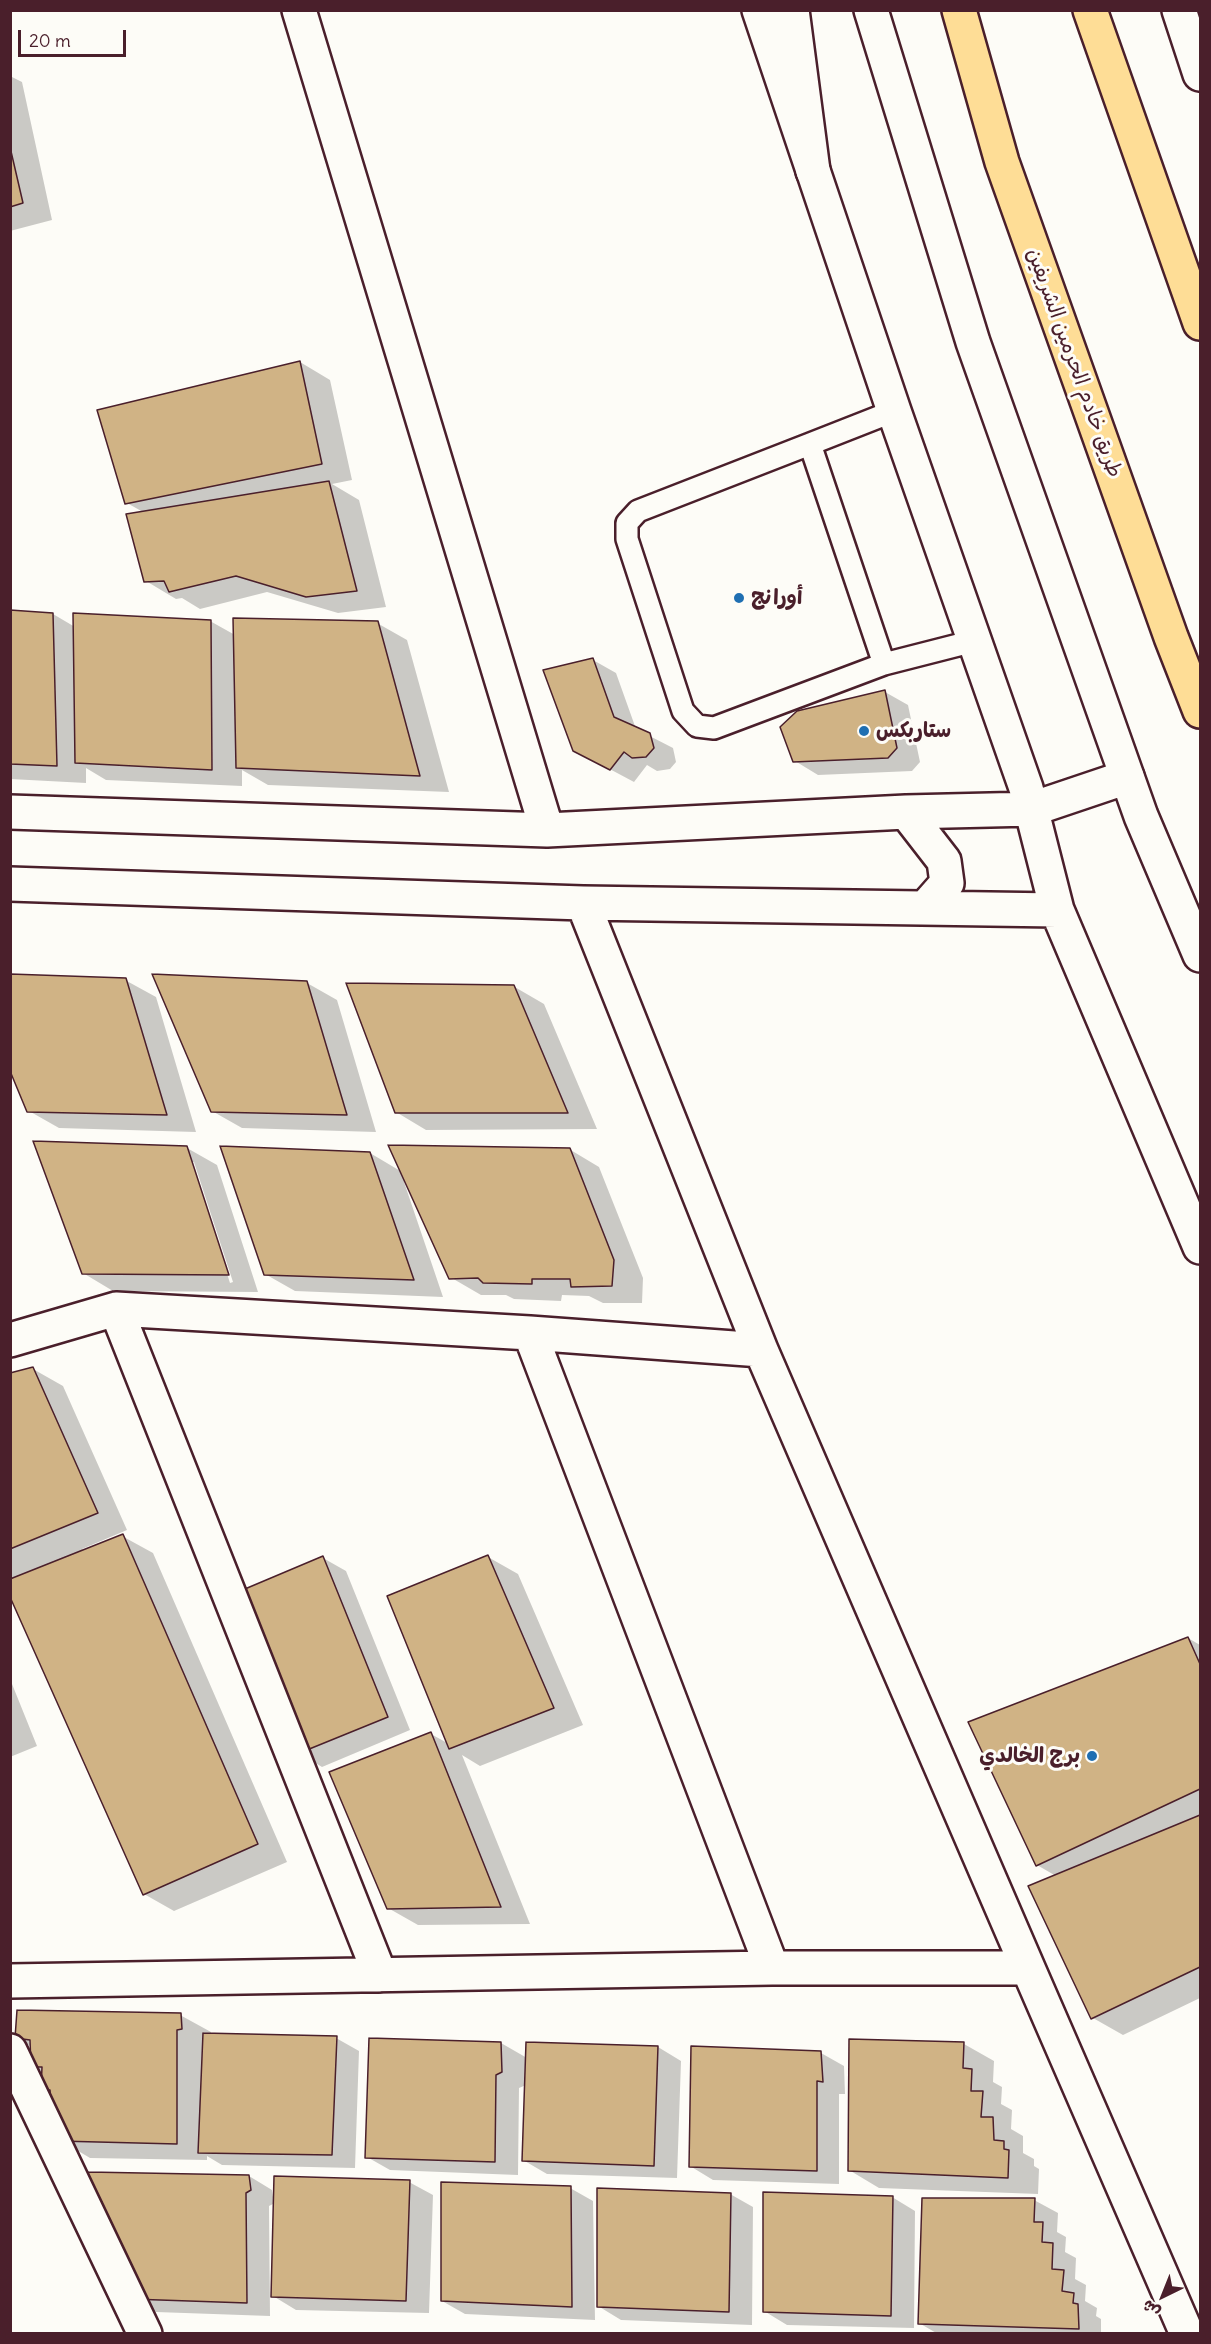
<!DOCTYPE html>
<meta charset="utf-8">
<style>
body{margin:0}
#map{position:relative;width:1211px;height:2344px;overflow:hidden;background:#fdfcf7;font-family:Delius,"Playpen Sans Arabic",sans-serif}
canvas{display:block}
.frame{position:absolute;inset:0;border:12px solid #4a1f2b;pointer-events:none}
.north{position:absolute;left:1133px;top:2266px;width:60px;height:60px;-webkit-text-stroke:4px #fdfcf7;paint-order:stroke;rotate:223deg;font-size:16px;font-weight:700;line-height:24px;text-align:center;color:#4a1f2b}
.north::after{content:'';display:block;margin:auto;width:21px;height:27px;background:#4a1f2b;clip-path:polygon(50% 0,100% 100%,50% 72%,0 100%)}
.scale{position:absolute;left:18px;top:30px;width:108px;height:27px;box-sizing:border-box;border:3px solid #4a1f2b;border-top:0;padding-left:8px;font-size:18px;line-height:21px;white-space:nowrap;color:#4a1f2b;-webkit-text-stroke:4px #fdfcf7;paint-order:stroke}
</style>
<div id="map">
<canvas width="1211" height="2344"></canvas>
<div class="frame"></div>
<div class="north">ش</div>
<div class="scale">20 m</div>
</div>
<script>
const ctx = document.querySelector('canvas').getContext('2d');
ctx.lineJoin = 'round';
function fillPath(path, color) {
  ctx.fillStyle = color;
  ctx.fill(path, 'evenodd');
}
function poly(rows) {
  const path = new Path2D();
  for (const r of rows) {
    path.moveTo(r[0], r[1]);
    for (let i = 2; i < r.length; i += 2) path.lineTo(r[i], r[i + 1]);
  }
  return path;
}
function strokePath(path, color, width, dash) {
  ctx.strokeStyle = color;
  ctx.lineWidth = width;
  ctx.lineCap = dash ? 'butt' : 'round';
  ctx.setLineDash(dash || []);
  ctx.stroke(path);
}
function label(font, color, halo, rows, align = 'center') {
  ctx.font = font + ' Delius,"Playpen Sans Arabic",sans-serif';
  ctx.lineWidth = 6;
  ctx.setLineDash([]);
  ctx.textBaseline = 'middle';
  ctx.strokeStyle = halo;
  ctx.fillStyle = color;
  for (const [text, x, y, turn = 0] of rows) {
    ctx.save();
    ctx.translate(x, y);
    ctx.rotate((+turn || 0) * Math.PI / 180);
    ctx.textAlign = isNaN(turn) ? turn : align;
    if (halo) ctx.strokeText(text, 0, 0);
    ctx.fillText(text, 0, 0);
    ctx.restore();
  }
}
const shadow = poly([
 [10,76,22,82,52,220,10,231],
 [300,362,330,380,352,480,332,484,359,500,386,607,338,613,267,592,200,609,182,598,176,599,146,581,143,512,127,503],
 [10,611,53,614,75,627,210,621,235,635,377,623,407,640,449,792,268,785,242,770,242,786,106,780,86,768,86,783,10,779],
 [593,660,616,673,636,729,673,748,676,762,670,769,657,771,647,765,634,782,574,750],
 [885,692,908,705,920,762,912,771,818,775,795,761],
 [125,980,156,997,196,1132,59,1128,29,1111],
 [307,983,337,1000,376,1132,242,1128,212,1111],
 [513,986,544,1004,597,1129,426,1130,396,1112],
 [187,1148,217,1165,258,1292,113,1291,83,1273],
 [191,1162,194,1162,233,1282,230,1283],
 [569,1149,599,1167,643,1278,642,1303,603,1303,589,1296,562,1295,561,1301,514,1299,506,1295,481,1295,450,1277,406,1181,404,1182,443,1297,295,1291,265,1274,370,1153,402,1172],
 [33,1369,63,1386,127,1530,82,1549,83,1551,122,1536,153,1553,287,1862,174,1911,144,1894,10,1593,10,1375],
 [488,1557,518,1574,583,1725,480,1766,462,1755,530,1924,418,1925,388,1908,431,1734,449,1744],
 [323,1558,346,1571,410,1730,322,1767,299,1753],
 [1188,1638,1200,1645,1200,1998,1123,2035,1093,2018,1056,1876,1037,1865],
 [10,1679,37,1746,10,1757],
 [180,2015,211,2032,211,2035,336,2038,359,2051,355,2168,222,2165,207,2156,207,2160,90,2158,60,2140,53,2112,52,2095,42,2090,43,2072,33,2066,32,2047,16,2038],
 [501,2043,527,2058,658,2047,681,2061,677,2178,547,2174,523,2160,526,2085,519,2088,518,2175,390,2170,367,2157],
 [964,2044,994,2061,993,2082,1002,2087,1001,2104,1012,2110,1011,2129,1023,2136,1023,2153,1034,2159,1034,2166,1039,2169,1038,2194,879,2188,849,2170],
 [821,2053,844,2066,845,2094,839,2094,839,2184,713,2180,690,2166],
 [249,2176,272,2190,273,2197,409,2182,433,2195,429,2313,296,2310,273,2296,275,2203,269,2206,270,2316,156,2312,133,2298,89,2201],
 [570,2188,593,2201,595,2320,465,2314,442,2301],
 [730,2194,753,2207,752,2325,621,2320,598,2306],
 [892,2197,915,2211,914,2328,787,2325,764,2311],
 [1034,2200,1058,2213,1057,2232,1066,2237,1065,2252,1076,2258,1075,2279,1086,2285,1085,2301,1097,2308,1096,2316,1101,2319,1101,2334,938,2334,919,2323]
]);
const building = poly([
 [10,147,23,203,10,207,10,147],
 [300,361,322,464,125,504,97,410,300,361],
 [329,481,357,591,306,597,236,576,169,592,164,581,144,582,126,514,329,481],
 [10,610,53,613,57,766,10,764,10,610],
 [73,613,211,620,212,770,75,763,73,613],
 [233,618,378,621,420,776,236,768,233,618],
 [593,658,614,717,650,733,654,748,646,757,632,758,624,752,610,770,573,751,543,670,593,658],
 [885,690,897,748,888,758,793,762,780,727,797,711,885,690],
 [10,974,126,978,167,1115,27,1112,10,1071,10,974],
 [152,974,307,981,347,1115,211,1112,152,974],
 [346,983,514,985,568,1113,395,1113,346,983],
 [33,1141,187,1146,229,1275,82,1274,33,1141],
 [388,1145,570,1148,614,1260,612,1286,571,1287,570,1279,532,1279,532,1284,483,1283,478,1278,449,1279,388,1145],
 [220,1146,370,1152,414,1280,264,1275,220,1146],
 [33,1367,98,1513,10,1549,10,1373,33,1367],
 [123,1534,258,1844,143,1895,10,1597,10,1579,123,1534],
 [488,1555,554,1708,449,1749,387,1596,488,1555],
 [323,1556,388,1717,297,1754,233,1594,323,1556],
 [1188,1637,1200,1664,1200,1789,1036,1866,968,1722,1188,1637],
 [431,1732,501,1907,387,1909,329,1772,431,1732],
 [1200,1815,1200,1967,1091,2019,1028,1886,1200,1815],
 [17,2010,181,2013,182,2029,177,2030,177,2144,58,2141,59,2112,51,2113,50,2090,41,2090,42,2067,31,2067,30,2040,15,2038,17,2010],
 [203,2033,337,2036,332,2155,198,2153,203,2033],
 [369,2038,501,2042,502,2072,496,2075,495,2162,365,2158,369,2038],
 [849,2039,964,2042,963,2068,972,2069,971,2091,983,2091,981,2117,993,2117,994,2140,1004,2141,1004,2149,1009,2150,1008,2178,848,2171,849,2039],
 [526,2042,658,2046,654,2166,522,2161,526,2042],
 [691,2046,821,2051,823,2082,817,2081,817,2171,689,2167,691,2046],
 [88,2172,249,2175,251,2190,246,2193,247,2303,131,2299,113,2251,113,2227,102,2227,102,2202,87,2202,88,2172],
 [274,2176,410,2180,406,2301,271,2297,274,2176],
 [441,2182,571,2186,572,2307,441,2301,441,2182],
 [597,2188,731,2193,729,2312,597,2307,597,2188],
 [763,2192,893,2196,891,2316,763,2312,763,2192],
 [922,2198,1035,2198,1034,2222,1043,2222,1042,2242,1053,2243,1052,2269,1064,2270,1062,2291,1074,2293,1073,2303,1078,2304,1079,2329,918,2324,922,2198]
]);
const lane = poly([
 [894,411,810,444,884,664,974,641],
 [810,444,638,511,627,523,627,539,683,711,697,726,714,728,884,664]
]);
const street = poly([
 [299,10,547,830],
 [759,10,894,411,1026,788,1057,910,1200,1247],
 [10,812,547,830,906,812,1032,809,1127,777],
 [906,812,944,861,947,883,925,908],
 [10,884,583,903,1057,910],
 [583,903,761,1350,1028,1968],
 [116,1309,380,1975],
 [530,1333,772,1968],
 [10,1340,116,1309,530,1333,761,1350],
 [10,1981,772,1968,1028,1968,1187,2334],
 [10,2051,145,2334]
]);
const secondary = poly([
 [792,10,813,171],
 [871,10,973,342,1141,816,1200,955],
 [1179,10,1200,74]
]);
const highway = poly([
 [959,10,1002,162,1171,637,1200,711],
 [1090,10,1200,323]
]);
const markers = [
 [739,598,6,"#1f6fb2"],
 [864,731,6,"#1f6fb2"],
 [1092,1756,6,"#1f6fb2"]
];
const streetNames = [
 ["طريق خادم الحرمين الشريفين",1074,363,70]
];
const poiNames = [
 ["أورانج",751,598],
 ["ستاربكس",876,731],
 ["برج الخالدي",1080,1756,"right"]
];
fillPath(shadow, '#0003');
fillPath(building, '#d0b385');
strokePath(building, '#4a1f2b', 1.5);
strokePath(lane, '#4a1f2b', 26);
strokePath(street, '#4a1f2b', 38);
strokePath(secondary, '#4a1f2b', 38);
strokePath(highway, '#4a1f2b', 38);
strokePath(lane, '#fdfcf7', 21);
strokePath(street, '#fdfcf7', 33);
strokePath(secondary, '#fdfcf7', 33);
strokePath(highway, '#fedd96', 33);
for (const [x, y, r, color] of markers) {
  const dot = new Path2D();
  dot.arc(x, y, r, 0, 2 * Math.PI);
  ctx.fillStyle = color;
  ctx.fill(dot);
  strokePath(dot, '#fdfcf7', 2);
}
label('21px', '#4a1f2b', '#fdfcf7', streetNames);
label('bold 21px', '#4a1f2b', '#fdfcf7', poiNames, 'left');
</script>
